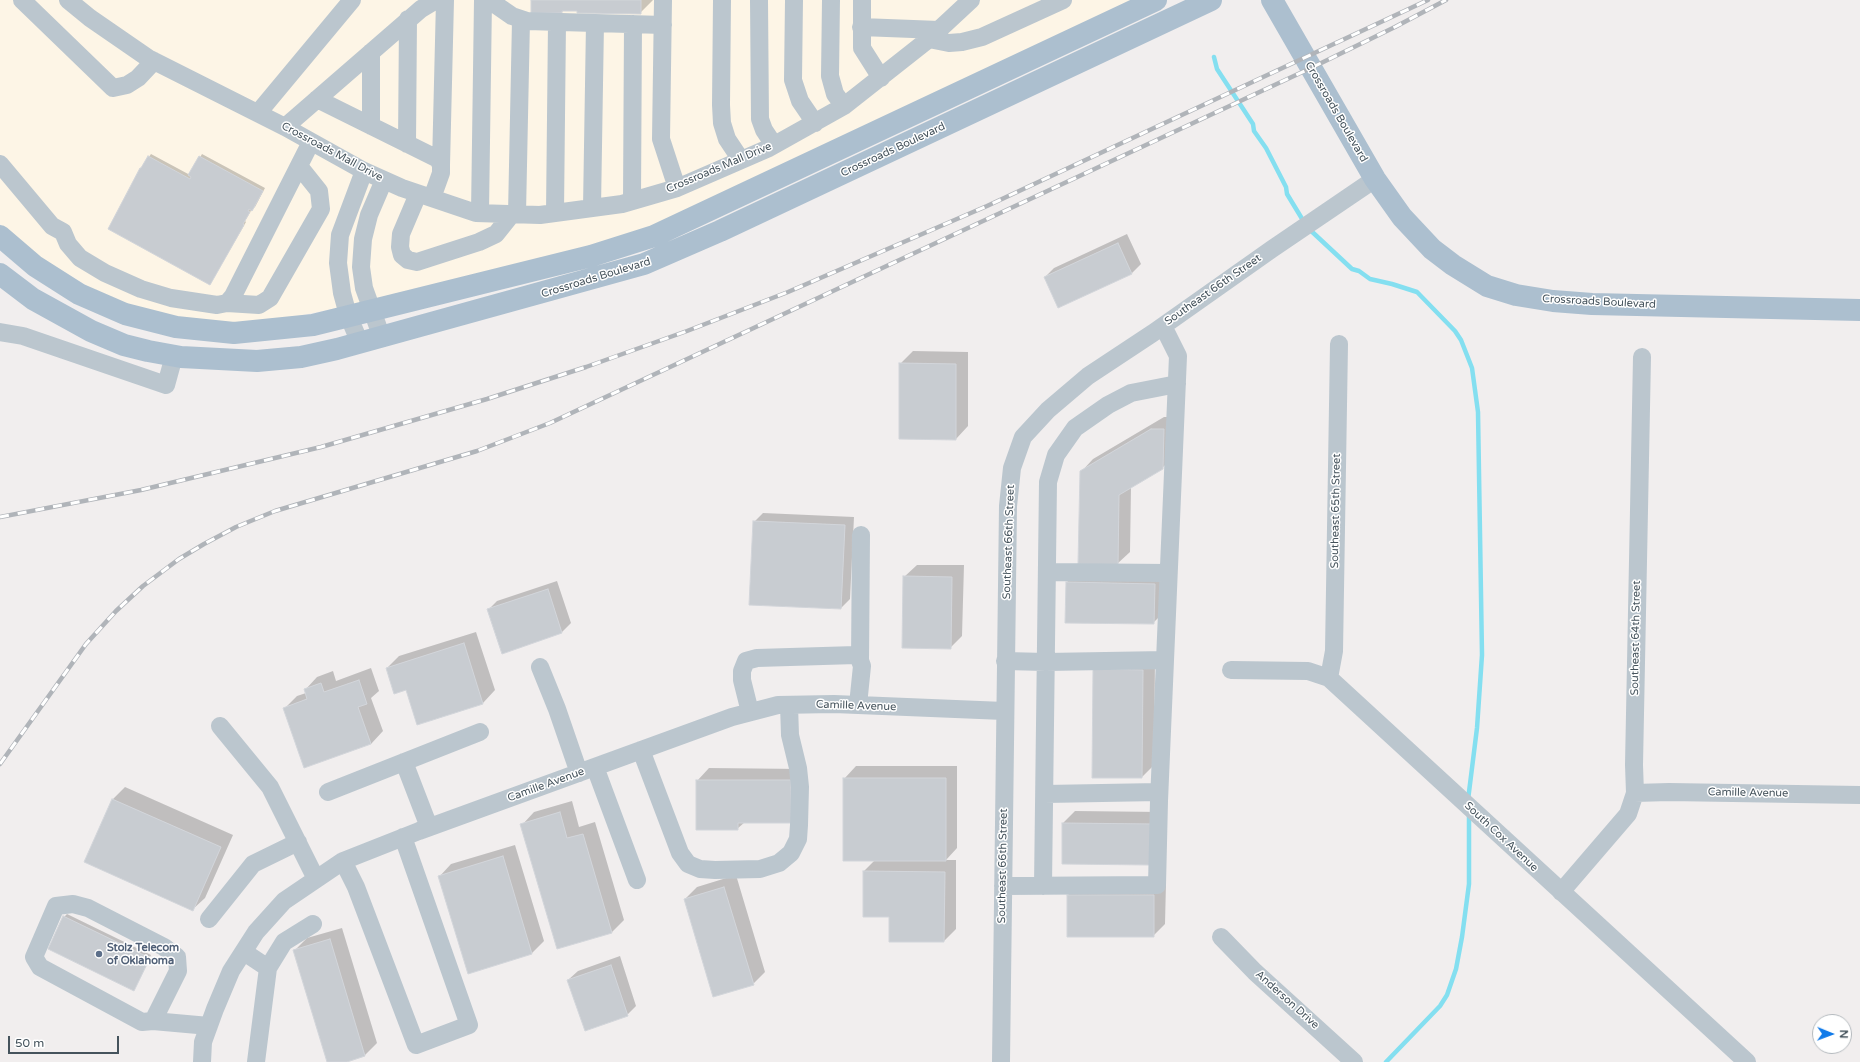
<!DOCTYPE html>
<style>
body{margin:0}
#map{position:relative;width:1860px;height:1062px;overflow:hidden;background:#f1eeee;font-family:"Varela Round",sans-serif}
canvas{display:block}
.north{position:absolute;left:1812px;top:1014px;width:40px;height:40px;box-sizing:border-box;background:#fff;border:1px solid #b5babe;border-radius:50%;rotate:91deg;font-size:11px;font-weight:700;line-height:16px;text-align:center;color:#45535c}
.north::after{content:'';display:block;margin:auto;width:14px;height:18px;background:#107ae9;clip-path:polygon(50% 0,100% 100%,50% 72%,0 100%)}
.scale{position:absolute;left:8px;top:1036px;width:111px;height:18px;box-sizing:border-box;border:2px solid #45535c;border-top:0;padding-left:5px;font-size:12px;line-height:14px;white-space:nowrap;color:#45535c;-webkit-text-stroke:3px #fff;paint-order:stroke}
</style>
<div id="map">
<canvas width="1860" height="1062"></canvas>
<div class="north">N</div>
<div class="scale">50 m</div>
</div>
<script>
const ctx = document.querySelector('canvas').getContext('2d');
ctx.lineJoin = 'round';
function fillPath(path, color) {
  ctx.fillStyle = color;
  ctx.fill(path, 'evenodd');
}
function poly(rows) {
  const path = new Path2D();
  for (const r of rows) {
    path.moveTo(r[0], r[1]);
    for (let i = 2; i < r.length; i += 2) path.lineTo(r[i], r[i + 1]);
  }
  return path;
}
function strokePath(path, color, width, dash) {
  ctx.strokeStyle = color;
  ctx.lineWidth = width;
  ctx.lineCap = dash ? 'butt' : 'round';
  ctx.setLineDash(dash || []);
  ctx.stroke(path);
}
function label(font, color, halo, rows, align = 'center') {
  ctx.font = font + ' "Varela Round",sans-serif';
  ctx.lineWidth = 3;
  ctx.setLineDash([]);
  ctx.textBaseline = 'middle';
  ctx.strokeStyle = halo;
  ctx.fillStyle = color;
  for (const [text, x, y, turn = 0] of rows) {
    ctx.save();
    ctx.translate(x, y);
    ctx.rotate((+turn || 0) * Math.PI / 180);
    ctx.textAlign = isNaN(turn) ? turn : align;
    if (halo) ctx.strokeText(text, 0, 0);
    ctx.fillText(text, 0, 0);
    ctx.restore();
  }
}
const commercial = poly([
 [0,0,1136,0,646,229,579,251,395,296,274,321,232,324,186,320,107,298,27,249,0,224]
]);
const shadow = poly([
 [532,0,653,0,640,13,564,10,562,12],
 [151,154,190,175,202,154,265,188,255,207,252,209,245,221,246,222,210,284,141,168],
 [1127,234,1141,264,1132,273,1059,307,1045,277,1054,268],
 [913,351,968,352,968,426,956,439,900,364],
 [1164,417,1175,417,1175,456,1162,468,1131,487,1130,552,1117,564,1081,472,1093,459],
 [763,513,854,517,850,599,841,608,754,522],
 [917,565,964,565,962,636,950,648,904,577],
 [1079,570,1166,572,1165,611,1153,623,1067,582],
 [557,581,571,623,562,632,488,610,497,601],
 [476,632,495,690,483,703,417,724,406,689,387,668,399,656],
 [1155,658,1154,765,1142,777,1094,670],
 [371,668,379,691,371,698,383,731,371,744,285,708,297,696,306,693,305,690,317,677,333,671,336,681],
 [856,766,957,766,957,848,946,860,956,860,956,929,944,941,890,916,864,871,875,860,844,779],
 [709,768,803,769,790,822,745,822,737,829,697,781],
 [125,787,233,835,205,898,192,910,85,862,113,799],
 [572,801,579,827,595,822,624,920,612,932,558,948,522,825,534,812],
 [1075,811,1162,812,1150,864,1063,863,1063,823],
 [515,845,544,941,532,953,469,973,439,877,451,864],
 [736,875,765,972,753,984,685,899,697,887],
 [1080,883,1166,883,1165,924,1153,936,1068,895],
 [67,914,151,955,134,990,64,917],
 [342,928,377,1043,364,1056,343,1062,328,1062,294,951,307,938],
 [620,956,636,1006,627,1015,568,980,578,971]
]);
const stream = poly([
 [1214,57,1217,69,1253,124,1254,131,1266,148,1286,187,1287,194,1304,222],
 [1308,228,1352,269,1359,271,1370,279,1392,284,1417,292,1455,331,1461,340,1472,368,1478,412,1482,655,1477,728,1468,800],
 [1386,1062,1440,1006,1447,995,1456,969,1462,937,1469,884,1469,813]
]);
const building = poly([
 [531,0,641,0,641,14,577,13,577,11,562,11,562,13,531,13,531,0],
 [148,156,190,179,191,177,188,175,199,156,263,191,252,211,249,209,248,211,250,212,243,224,244,225,210,285,108,229,140,168,141,168,148,156],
 [1118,243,1132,274,1058,308,1044,277,1118,243],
 [899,363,956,364,956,440,899,439,899,363],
 [1151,429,1164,429,1163,469,1119,495,1118,565,1078,564,1080,471,1151,429],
 [753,521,845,525,841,609,749,605,753,521],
 [903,576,952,577,951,649,902,648,903,576],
 [1066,582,1155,584,1154,624,1065,623,1066,582],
 [548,589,562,633,502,654,487,609,548,589],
 [464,643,483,704,417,725,406,690,394,694,386,668,464,643],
 [1093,669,1143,670,1142,778,1092,778,1093,669],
 [359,680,367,704,358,707,371,744,304,768,283,708,307,699,304,689,321,683,324,692,359,680],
 [843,778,946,778,946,861,843,861,843,778],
 [696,780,791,780,791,823,738,823,738,830,696,830,696,780],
 [112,799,221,847,193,911,84,862,112,799],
 [560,812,567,838,583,834,612,933,557,949,520,824,560,812],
 [1062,823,1151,824,1150,865,1062,864,1062,823],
 [503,856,532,954,468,974,438,876,503,856],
 [863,871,945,872,944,942,889,942,889,917,863,917,863,871],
 [724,887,754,985,713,997,684,899,724,887],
 [1067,895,1154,895,1154,937,1067,937,1067,895],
 [63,916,150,958,134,991,48,949,63,916],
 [330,939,365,1056,347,1062,327,1062,293,950,330,939],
 [611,965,628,1016,585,1031,567,980,611,965]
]);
const minor = poly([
 [22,0,113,88,127,85,138,78,154,61],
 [68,0,90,18,148,58,285,127,364,171,402,188,476,213,540,215,622,204,677,188,769,148,844,106,929,39,971,0],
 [489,0,512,16,527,21,663,25],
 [663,0,661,139,677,188],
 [722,0,721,105,722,123,727,139,741,160],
 [759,0,760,119,764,130,774,145],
 [794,0,793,80,800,101,815,123],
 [831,0,830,76,835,94,844,106],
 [862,0,862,48,881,78],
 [861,27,939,30],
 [929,39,949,43,962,42,982,37,1063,0],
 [371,52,371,126],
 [317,99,438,159,441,165,441,173,432,198],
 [258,113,352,0],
 [285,127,421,9,436,0],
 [407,144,408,19],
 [0,164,52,226,63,232,68,244,80,258,105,273,141,289,171,298,217,305,227,303,233,296,311,142],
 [441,165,445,0],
 [418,194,401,234,400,247,402,255,408,260,417,262,479,242,496,234,512,214],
 [632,201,633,24],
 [592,208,595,23],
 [480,213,483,0],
 [555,213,557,22],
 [517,214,521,20],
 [227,303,259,305,270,298,321,209,319,191,299,166],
 [0,332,23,336,166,385,174,356],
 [382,338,364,288,361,267,363,239,369,215,384,180],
 [360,343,348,315,342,293,338,263,340,235,364,171],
 [1047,572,1168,573],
 [860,661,861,535],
 [1005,661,1046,662,1165,660],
 [540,667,557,709,579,773],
 [1231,670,1308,671,1329,678,1747,1062],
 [1329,678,1334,651,1339,344],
 [750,712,742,680,742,671,746,661,757,658,856,655,859,658,862,666,858,705],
 [220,726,270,787,316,879],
 [641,750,680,853,688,864,700,869,715,870,760,869,779,863,791,853,798,839,799,825,800,787,798,768,790,735,789,705],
 [404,762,429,827],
 [595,767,637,880],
 [328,792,480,732],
 [1635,793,1669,792,1860,795],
 [1045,794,1159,792],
 [343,861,356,887,416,1045,469,1025,403,837],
 [1003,886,1157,885,1159,801,1178,356,1163,326],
 [1043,886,1048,482,1056,455,1075,428,1108,405,1131,393,1177,384],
 [1561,892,1628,814,1635,793,1634,765,1642,357],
 [209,919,253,864,298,842],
 [1221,937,1255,972,1354,1062],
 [244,952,268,968,284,942,313,924],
 [153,1021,178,971,177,957,164,947,88,908,73,904,56,906,34,957,40,967,142,1022,153,1021,209,1026],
 [202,1062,203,1042,215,1009,231,971,256,932,284,901,343,861,419,831,732,717,778,705,834,704,1004,711],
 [256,1062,268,968],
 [1001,1062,1008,506,1012,468,1023,437,1048,410,1088,376,1153,333,1272,249,1375,179]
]);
const major = poly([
 [1272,0,1375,179,1402,217,1432,249,1453,265,1487,286,1516,295,1553,301,1592,304,1860,310],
 [0,236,35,266,79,294,125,314,176,327,234,333,313,325,591,256,654,236,1156,0],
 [0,274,33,299,91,331,124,345,148,351,181,357,257,361,301,357,337,349,644,264,720,231,1211,0]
]);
const rail = poly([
 [0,517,141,490,321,447,487,399,586,367,687,331,788,292,987,206,1428,0],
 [0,764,86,644,116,611,143,586,179,559,204,544,236,527,275,511,477,451,550,423,1311,68,1395,27,1446,0]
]);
const markers = [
 [99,954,4,"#5c6f8a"]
];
const streetNames = [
 ["Crossroads Boulevard",1336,112,60],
 ["Crossroads Boulevard",893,150,-25],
 ["Crossroads Mall Drive",332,152,28],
 ["Crossroads Mall Drive",719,168,-23],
 ["Crossroads Boulevard",596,278,-17],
 ["Southeast 66th Street",1213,290,-35],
 ["Crossroads Boulevard",1599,302,3],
 ["Southeast 65th Street",1336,511,-89],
 ["Southeast 66th Street",1009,542,-88],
 ["Southeast 64th Street",1636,638,-89],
 ["Camille Avenue",856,706,2],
 ["Camille Avenue",546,785,-20],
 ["Camille Avenue",1748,793,1],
 ["South Cox Avenue",1501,837,43],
 ["Southeast 66th Street",1003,866,-89],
 ["Anderson Drive",1287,1000,42]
];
const serviceNames = [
 ["Stolz Telecom",107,948],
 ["of Oklahoma",107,961]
];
fillPath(commercial, '#fdf5e6');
fillPath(shadow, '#0003');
strokePath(stream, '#84dff0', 4.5);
fillPath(building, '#c8ccd1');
strokePath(building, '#d2d5da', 1);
strokePath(minor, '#bbc6ce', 18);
strokePath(major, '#acbfcf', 22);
strokePath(rail, '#b0b4b9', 4.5);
strokePath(rail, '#fff', 3, [9]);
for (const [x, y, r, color] of markers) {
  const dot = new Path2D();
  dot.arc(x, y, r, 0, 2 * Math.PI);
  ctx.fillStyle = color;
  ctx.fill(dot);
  strokePath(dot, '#fff', 1.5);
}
label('11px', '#45535c', '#fff', streetNames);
label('bold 11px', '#4e5e75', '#fff', serviceNames, 'left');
</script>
